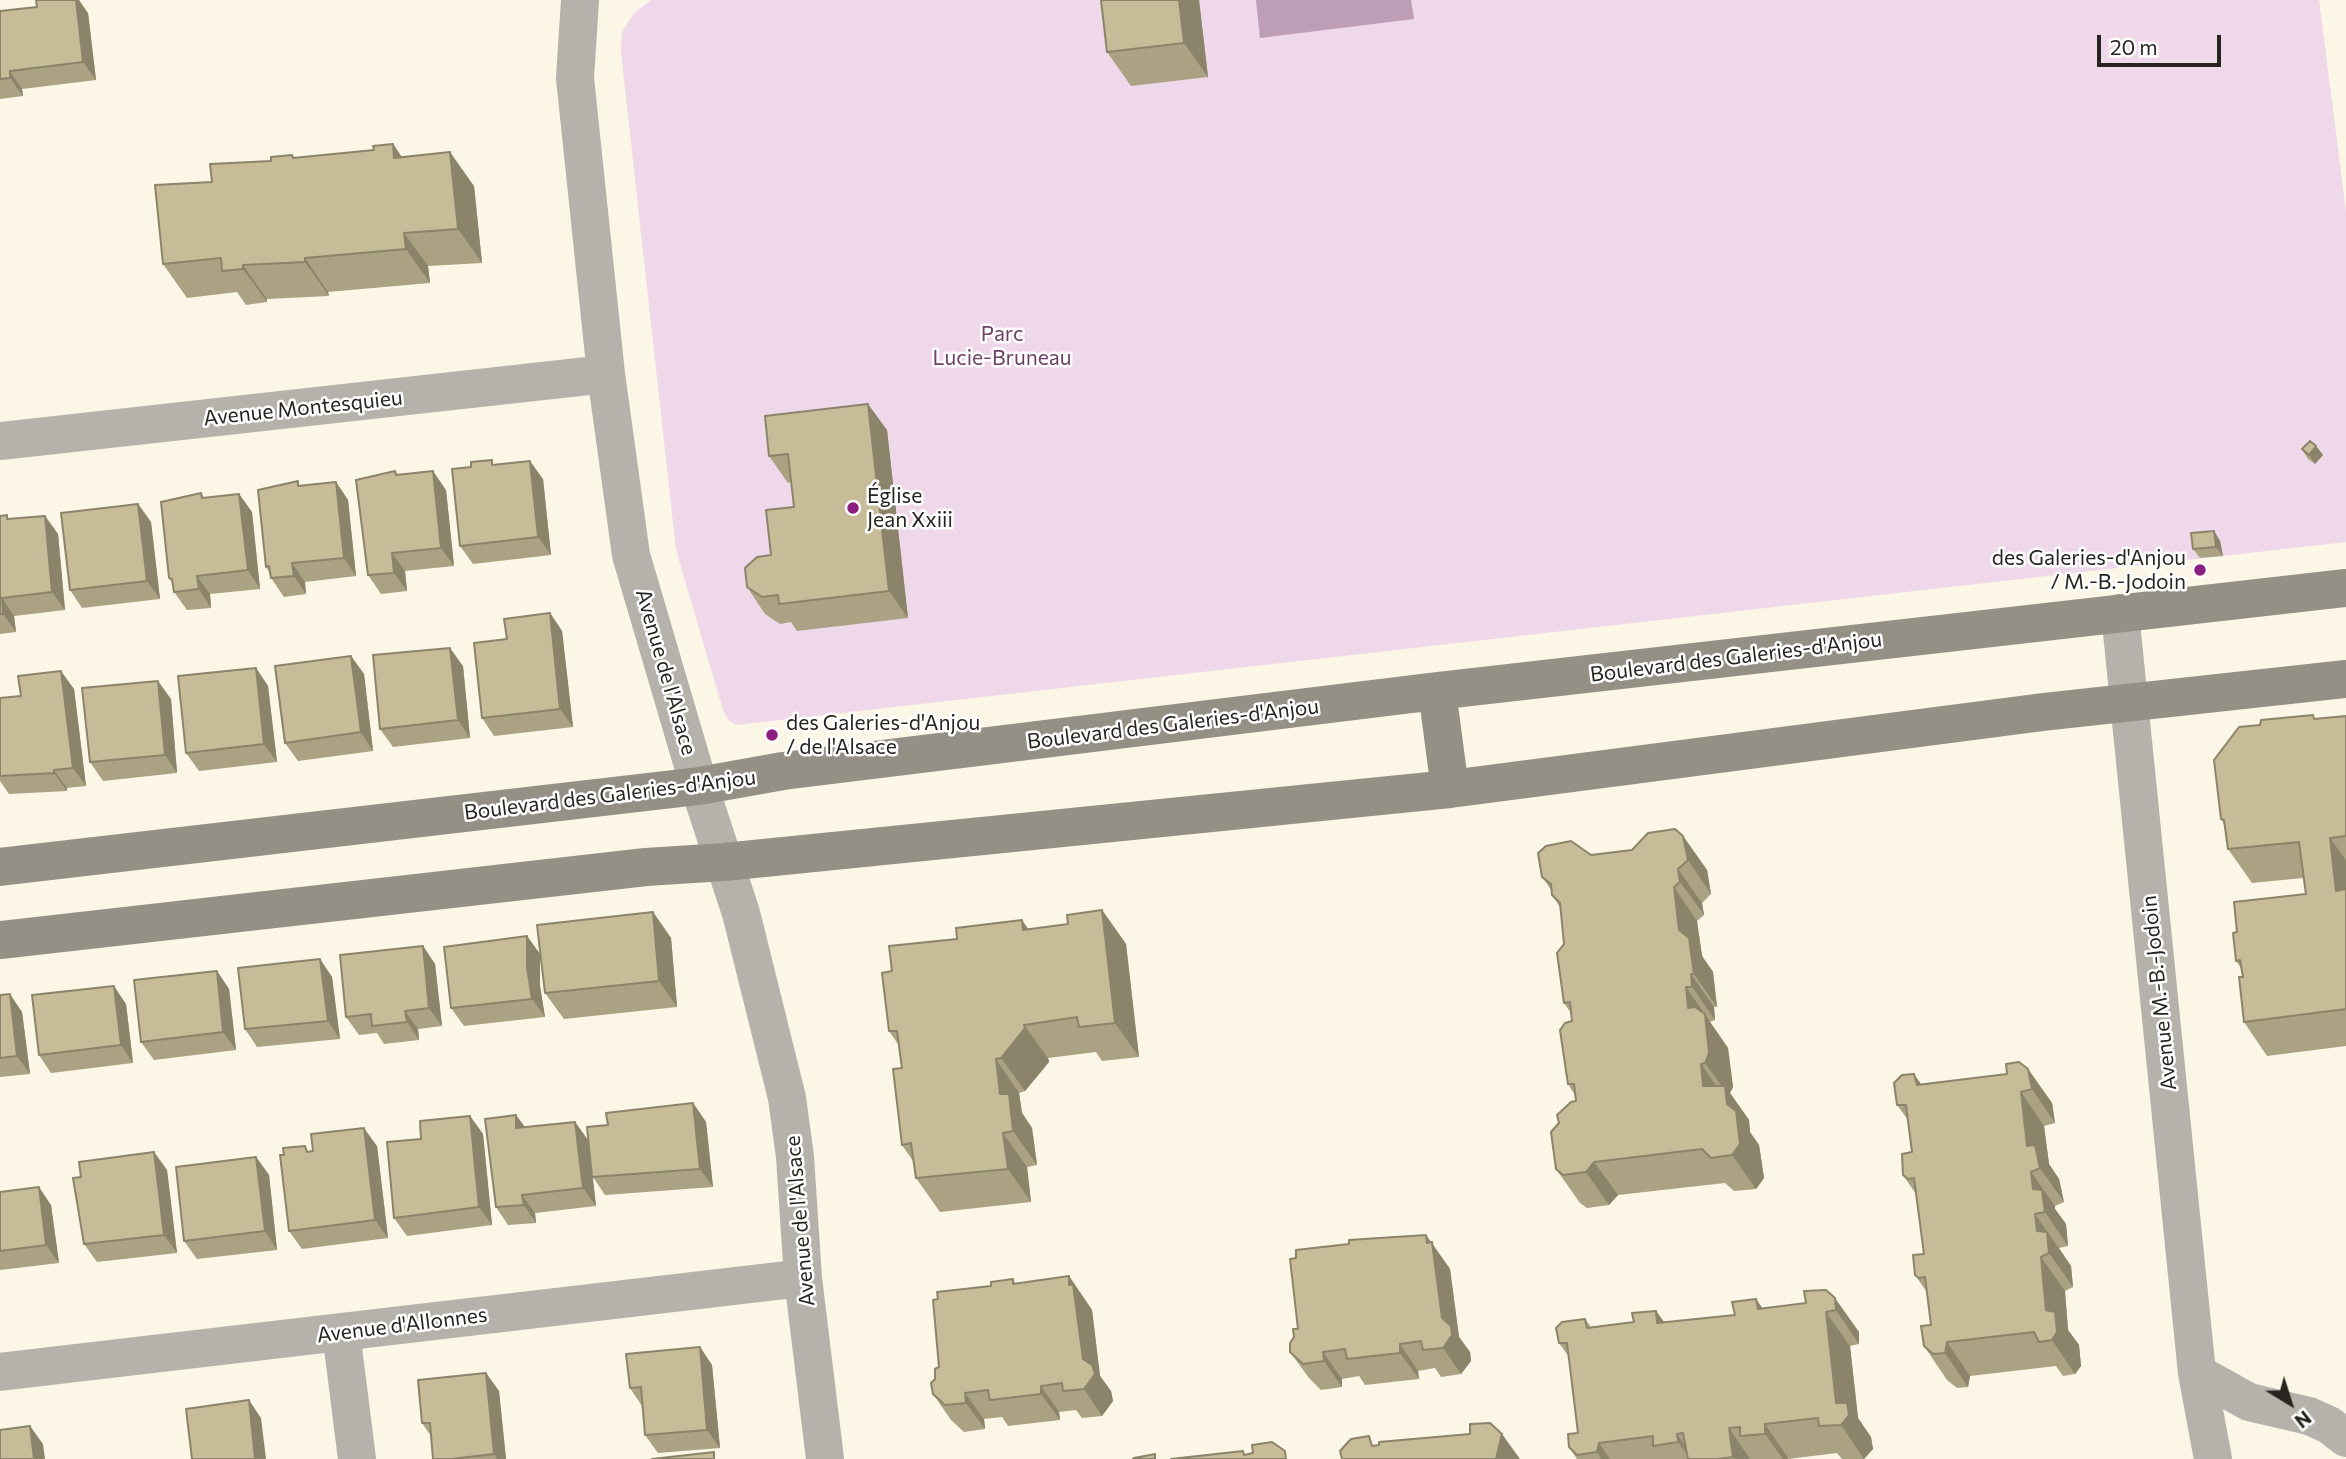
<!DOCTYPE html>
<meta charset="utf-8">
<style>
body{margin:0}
#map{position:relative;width:2346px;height:1459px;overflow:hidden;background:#fbf6e5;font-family:Commissioner,sans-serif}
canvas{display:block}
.north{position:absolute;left:2255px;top:1368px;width:70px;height:70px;-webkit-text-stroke:5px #fff;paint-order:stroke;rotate:142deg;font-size:19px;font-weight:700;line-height:28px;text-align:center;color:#27251f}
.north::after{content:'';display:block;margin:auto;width:24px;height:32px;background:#27251f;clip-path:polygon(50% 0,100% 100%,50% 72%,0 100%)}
.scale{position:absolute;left:2097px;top:35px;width:124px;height:32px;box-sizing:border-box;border:4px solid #27251f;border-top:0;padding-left:9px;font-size:21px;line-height:24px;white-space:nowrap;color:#27251f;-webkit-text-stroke:5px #fff;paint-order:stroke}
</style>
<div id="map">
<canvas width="2346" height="1459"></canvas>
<div class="north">N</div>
<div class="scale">20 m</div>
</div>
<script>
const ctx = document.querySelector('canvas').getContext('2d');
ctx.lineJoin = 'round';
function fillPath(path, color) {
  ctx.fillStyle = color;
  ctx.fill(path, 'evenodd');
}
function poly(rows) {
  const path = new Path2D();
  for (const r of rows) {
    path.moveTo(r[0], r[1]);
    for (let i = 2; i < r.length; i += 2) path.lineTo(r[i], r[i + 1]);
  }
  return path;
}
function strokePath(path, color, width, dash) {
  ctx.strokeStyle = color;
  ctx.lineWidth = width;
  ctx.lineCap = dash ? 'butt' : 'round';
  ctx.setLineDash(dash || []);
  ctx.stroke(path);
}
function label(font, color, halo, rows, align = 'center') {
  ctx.font = font + ' Commissioner,sans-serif';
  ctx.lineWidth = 5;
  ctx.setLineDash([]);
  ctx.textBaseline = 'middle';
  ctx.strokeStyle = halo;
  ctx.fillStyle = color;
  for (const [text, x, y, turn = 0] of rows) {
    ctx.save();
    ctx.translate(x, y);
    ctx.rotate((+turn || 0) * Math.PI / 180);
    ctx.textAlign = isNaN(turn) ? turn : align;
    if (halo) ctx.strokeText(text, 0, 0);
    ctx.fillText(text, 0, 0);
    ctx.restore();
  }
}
const green = poly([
 [651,0,2319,0,2346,212,2346,542,736,725,728,720,723,710,676,550,621,52,622,32,634,13]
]);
const water = poly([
 [1256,0,1411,0,1414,19,1260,38]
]);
const street = poly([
 [580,0,575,78,606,374,631,555,699,786,741,913,787,1098,795,1157,803,1278,825,1459],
 [0,441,606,374],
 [2120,613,2197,1373,2213,1459],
 [341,1332,357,1459],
 [0,1372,803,1278],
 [2197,1373,2249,1402,2309,1416,2329,1425,2346,1438]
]);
const secondary = poly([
 [1437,691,1450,789],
 [0,867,699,786,783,771,1437,691,2346,588],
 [0,940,646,867,724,862,1450,789,2043,712,2346,679]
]);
const wall = poly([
 [1101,0,1199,0,1208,77,1131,86,1107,52],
 [0,11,88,13,96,80,22,89,23,96,0,99],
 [393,144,402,158,474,186,482,263,428,266,430,283,328,292,329,296,267,299,267,302,246,305,237,292,187,298,163,264,212,182,292,155,295,158,374,150],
 [887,430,908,618,797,631,791,622,780,624,765,614,747,587,771,555,794,507,791,482,788,483,769,456],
 [2316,446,2323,455,2315,464,2308,459,2302,449],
 [495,464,543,479,551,555,473,564,460,546],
 [395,471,398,475,446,490,454,566,405,571,407,591,381,594,368,575],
 [336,482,348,500,356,576,305,582,306,594,284,597,271,578,270,573,266,567,301,485],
 [201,493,204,498,239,494,252,512,260,589,210,594,211,608,187,610,174,592,173,584,169,578],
 [138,504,151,522,160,599,82,608,70,590],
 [0,516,9,519,45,516,58,534,65,610,14,616,16,632,0,634],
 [2214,531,2220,541,2223,556,2200,558,2193,549],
 [550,613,562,631,573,727,494,736,482,718,507,639],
 [351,656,364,674,373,751,298,761,285,743],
 [463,666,470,738,393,747,380,729],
 [256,668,268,686,277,762,199,771,186,753],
 [74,689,86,786,67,788,67,791,9,794,0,781,0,698],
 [171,699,177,773,103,781,90,762],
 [2346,716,2346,1046,2267,1056,2244,1022,2243,977,2241,968,2236,961,2237,932,2306,894,2303,878,2252,883,2228,849,2225,825,2221,819,2316,719],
 [1683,836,1707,870,1711,894,1702,903,1704,915,1697,921,1702,956,1713,972,1717,1007,1714,1007,1715,1020,1710,1022,1728,1048,1733,1087,1730,1093,1749,1120,1750,1132,1759,1145,1764,1178,1756,1189,1734,1191,1725,1183,1618,1195,1609,1205,1587,1208,1580,1203,1556,1169,1559,1123,1576,1101,1575,1095,1568,1084,1572,1021,1571,1013,1564,1003,1564,944,1560,907,1552,895,1552,891,1542,877,1591,855,1632,850],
 [1102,910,1126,944,1139,1057,1102,1061,1096,1052,1048,1058,1049,1062,1025,1091,1019,1093,1022,1113,1032,1128,1037,1165,1027,1167,1031,1202,940,1212,916,1178,913,1161,902,1145,902,1068,900,1047,889,1031,892,971,957,939,1068,924],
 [653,912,671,938,677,1007,564,1019,545,993],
 [527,936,540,954,540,986,545,1017,464,1026,451,1008],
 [423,946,435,964,442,1026,418,1029,419,1040,384,1044,377,1033,359,1035,346,1017],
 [320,959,332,977,340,1039,257,1047,245,1029],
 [217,971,229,989,236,1050,154,1060,141,1042],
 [0,995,22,1012,30,1074,0,1077],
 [126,1004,133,1063,51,1073,39,1055],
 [2028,1069,2052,1103,2055,1123,2044,1126,2049,1164,2059,1179,2064,1202,2055,1206,2055,1209,2066,1224,2068,1246,2059,1248,2071,1266,2073,1287,2065,1291,2068,1330,2079,1345,2081,1366,2075,1374,2063,1376,2056,1366,1970,1376,1968,1387,1957,1388,1947,1380,1924,1346,1931,1325,1927,1292,1915,1275,1924,1254,1916,1194,1903,1175,1912,1152,1908,1120,1897,1105,1922,1085,2007,1074],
 [693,1103,706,1122,713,1187,605,1195,593,1177,596,1206,535,1213,536,1223,508,1225,496,1207,516,1115,525,1127,575,1122,588,1140,608,1125],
 [470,1116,483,1134,492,1225,407,1236,394,1218,421,1139],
 [377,1146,388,1238,302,1249,289,1231,310,1151],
 [154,1152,167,1170,177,1253,97,1262,84,1244,81,1177],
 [256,1157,269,1175,277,1250,197,1259,184,1241],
 [0,1192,51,1205,59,1263,0,1270],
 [1426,1235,1450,1269,1459,1337,1470,1352,1471,1361,1461,1374,1441,1377,1435,1368,1418,1371,1419,1379,1365,1385,1359,1376,1342,1379,1342,1387,1321,1390,1309,1378,1290,1352,1298,1329],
 [1069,1276,1092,1310,1100,1376,1111,1391,1113,1401,1102,1416,1082,1418,1076,1410,1059,1412,1060,1420,1008,1426,1002,1417,984,1419,985,1429,964,1432,951,1420,933,1394,935,1379,939,1367,991,1286,1013,1279,1016,1284],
 [1826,1290,1859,1332,1859,1344,1850,1346,1858,1418,1871,1437,1873,1449,1864,1459,1842,1459,1837,1453,1788,1459,1577,1459,1569,1447,1578,1433,1569,1357,1559,1343,1585,1319,1591,1327,1634,1322,1656,1311,1665,1323,1735,1315,1763,1308,1806,1303],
 [700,1347,712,1365,720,1448,658,1453,645,1435,642,1406,630,1388],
 [486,1373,499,1391,506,1459,433,1459,431,1436,422,1423]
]);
const shadedWall = poly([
 [76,0,79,0,88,13,96,80,83,62],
 [1179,0,1199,0,1208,77,1184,43],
 [10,71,22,89,23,96,10,78],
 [393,144,416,178,394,158],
 [450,152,474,186,482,263,458,229],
 [404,233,428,266,430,283,406,249],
 [305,258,328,292,329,296,305,262],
 [243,265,267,299,267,302,243,269],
 [868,404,887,430,908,618,889,591],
 [2316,446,2323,455,2315,464,2309,455],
 [530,461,543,479,551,555,538,537],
 [433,471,446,490,454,566,441,548],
 [336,482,348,500,356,576,344,558],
 [239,494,252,512,260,589,248,570],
 [138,504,151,522,160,599,147,581],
 [45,516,58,534,65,610,52,592],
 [2214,531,2220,541,2223,556,2216,547],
 [392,553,405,571,407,591,394,573],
 [292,563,305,582,306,594,294,576],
 [197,576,210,594,211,608,199,589],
 [2,598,14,616,16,632,3,614],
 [550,613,562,631,573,727,560,709],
 [450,648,463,666,470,738,458,720],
 [351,656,364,674,373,751,361,732],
 [256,668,268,686,277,762,264,744],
 [61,671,74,689,86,786,73,768],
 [158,681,171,699,177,773,165,755],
 [54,770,67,788,67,791,54,773],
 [1683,836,1707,870,1711,894,1688,860],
 [2330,838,2346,860,2346,905,2336,891],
 [1678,869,1702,903,1704,915,1680,882],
 [1674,887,1697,921,1702,956,1713,972,1717,1007,1694,974,1679,930],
 [1102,910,1126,944,1139,1057,1115,1023],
 [653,912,671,938,677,1007,659,981],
 [1022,920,1045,954,1023,930],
 [527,936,540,954,540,986,545,1017,532,999,527,968],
 [423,946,435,964,442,1026,429,1008],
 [320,959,332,977,340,1039,328,1021],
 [217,971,229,989,236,1050,223,1032],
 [1691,974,1714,1007,1715,1020,1692,987],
 [114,986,126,1004,133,1063,121,1045],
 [1686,987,1728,1048,1733,1087,1730,1093,1749,1120,1750,1132,1759,1145,1764,1178,1756,1189,1732,1155,1726,1092,1705,1063,1688,1008],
 [10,994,22,1012,30,1074,17,1056],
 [405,1011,418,1029,419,1040,407,1022],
 [1024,1025,1048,1058,1049,1062,1025,1091,1001,1058],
 [996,1059,1019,1093,1022,1113,1032,1128,1037,1165,1013,1131,1000,1094],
 [1701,1064,1725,1098,1703,1086],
 [2028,1069,2052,1103,2055,1123,2032,1089],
 [1914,1074,1938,1108,1917,1085],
 [2021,1092,2044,1126,2049,1164,2059,1179,2064,1202,2040,1168,2027,1146],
 [693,1103,706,1122,713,1187,700,1169],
 [516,1115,529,1133,516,1128],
 [470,1116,483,1134,492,1225,479,1207],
 [575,1122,588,1140,596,1206,583,1188],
 [364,1128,377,1146,388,1238,375,1220],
 [1003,1133,1027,1167,1031,1202,1008,1169],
 [154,1152,167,1170,177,1253,164,1235],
 [256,1157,269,1175,277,1250,265,1231],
 [1594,1162,1618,1195,1609,1205,1586,1172],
 [2031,1172,2055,1206,2055,1209,2066,1224,2068,1246,2045,1212,2033,1189],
 [39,1187,51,1205,59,1263,46,1245],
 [522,1195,535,1213,536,1223,524,1205],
 [2035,1214,2071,1266,2073,1287,2049,1253,2037,1231],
 [1426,1235,1450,1269,1459,1337,1470,1352,1471,1361,1461,1374,1443,1348,1442,1318],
 [2041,1257,2065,1291,2068,1330,2079,1345,2081,1366,2075,1374,2052,1340,2046,1310],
 [1069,1276,1092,1310,1100,1376,1111,1391,1113,1401,1102,1416,1084,1389,1083,1359,1069,1285],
 [1835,1298,1859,1332,1859,1344,1836,1310],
 [1756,1299,1780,1333,1758,1309],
 [1656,1311,1680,1345,1657,1323],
 [1826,1312,1850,1346,1858,1418,1871,1437,1873,1449,1864,1459,1841,1425,1836,1403],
 [1947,1342,1970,1376,1968,1387,1945,1353],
 [1400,1344,1418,1371,1419,1379,1400,1353],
 [700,1347,712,1365,720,1448,707,1430],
 [1323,1352,1342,1379,1342,1387,1324,1361],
 [486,1373,499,1391,506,1459,497,1459,494,1454],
 [1041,1386,1059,1412,1060,1420,1041,1394],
 [965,1393,984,1419,985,1429,966,1403],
 [249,1400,261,1418,266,1459,255,1459],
 [1765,1424,1788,1458,1788,1459,1783,1459,1765,1434],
 [30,1426,43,1444,45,1459,34,1459],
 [1729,1428,1750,1459,1734,1459,1733,1457],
 [1502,1434,1520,1459,1496,1459],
 [1677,1434,1694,1459,1690,1459,1678,1442],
 [1599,1443,1610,1459,1601,1459,1597,1452]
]);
const building = poly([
 [36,0,76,0,83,62,10,71,10,78,0,79,0,11,37,7,36,0],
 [1101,0,1179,0,1184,43,1107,52,1101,0],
 [393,144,394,158,450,152,458,229,404,233,406,249,305,258,305,262,243,265,243,269,222,271,221,258,163,264,155,185,212,182,210,164,271,161,271,157,292,155,293,158,374,150,373,146,393,144],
 [868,404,889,591,779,604,778,595,762,597,747,587,745,568,757,557,771,555,766,510,794,507,788,454,769,456,765,416,868,404],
 [2310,441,2316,446,2309,455,2302,449,2310,441],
 [492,460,492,465,530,461,538,537,460,546,452,469,471,467,471,462,492,460],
 [395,471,396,475,433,471,441,548,392,553,394,573,368,575,356,480,395,471],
 [298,481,298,486,336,482,344,558,292,563,294,576,271,578,269,566,266,567,258,490,298,481],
 [201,493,202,498,239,494,248,570,197,576,199,589,174,592,172,579,169,578,161,502,201,493],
 [138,504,147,581,70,590,61,513,138,504],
 [7,515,7,519,45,516,52,592,2,598,3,614,0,614,0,516,7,515],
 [2214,531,2216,547,2193,549,2191,533,2214,531],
 [550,613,560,709,482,718,474,643,507,639,504,619,550,613],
 [450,648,458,720,380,729,373,655,450,648],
 [351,656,361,732,285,743,275,666,351,656],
 [256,668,264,744,186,753,178,676,256,668],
 [61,671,73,768,54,770,54,773,0,776,0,698,21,696,18,676,61,671],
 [158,681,165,755,90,762,82,688,158,681],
 [2313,715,2314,719,2346,716,2346,836,2330,838,2336,891,2346,889,2346,1009,2244,1022,2239,977,2243,977,2240,960,2236,961,2233,933,2237,932,2234,902,2306,894,2299,842,2228,849,2224,820,2221,819,2214,760,2239,727,2260,725,2261,720,2313,715],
 [1675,829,1683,836,1688,860,1678,869,1680,882,1674,887,1679,930,1689,938,1694,974,1691,974,1692,987,1686,987,1688,1008,1695,1007,1705,1014,1709,1053,1705,1063,1701,1064,1703,1086,1725,1086,1727,1104,1736,1111,1740,1144,1732,1155,1711,1158,1702,1149,1594,1162,1586,1172,1563,1175,1556,1169,1551,1132,1559,1123,1557,1115,1571,1102,1576,1101,1574,1084,1568,1084,1560,1030,1565,1023,1572,1021,1570,1002,1564,1003,1557,953,1564,944,1560,903,1552,895,1551,884,1542,877,1538,853,1546,846,1571,841,1591,855,1632,850,1648,833,1675,829],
 [1102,910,1115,1023,1079,1027,1077,1017,1024,1025,1025,1028,1001,1058,996,1059,1000,1094,1009,1094,1013,1131,1003,1133,1008,1169,916,1178,911,1143,902,1145,893,1069,902,1068,897,1031,889,1031,882,973,892,971,889,946,957,939,956,928,1022,920,1023,930,1068,924,1067,915,1102,910],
 [653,912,659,981,545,993,537,925,653,912],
 [527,936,527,968,532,999,451,1008,444,947,527,936],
 [423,946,429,1008,405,1011,407,1022,372,1026,371,1014,346,1017,340,955,423,946],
 [320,959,328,1021,245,1029,238,968,320,959],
 [217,971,223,1032,141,1042,134,980,217,971],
 [114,986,121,1045,39,1055,32,995,114,986],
 [10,994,17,1056,0,1058,0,995,10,994],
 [2019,1062,2028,1069,2032,1089,2021,1092,2027,1146,2035,1145,2040,1168,2031,1172,2033,1189,2042,1190,2045,1212,2035,1214,2037,1231,2047,1232,2049,1253,2041,1257,2046,1310,2055,1312,2057,1332,2052,1340,2039,1342,2034,1332,1947,1342,1945,1353,1933,1354,1924,1346,1921,1326,1931,1325,1925,1277,1919,1278,1915,1275,1913,1255,1924,1254,1914,1178,1908,1179,1903,1175,1902,1154,1912,1152,1906,1105,1897,1105,1894,1083,1902,1075,1914,1074,1917,1085,2007,1074,2006,1064,2019,1062],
 [693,1103,700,1169,592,1177,587,1127,608,1125,606,1113,693,1103],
 [516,1115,516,1128,575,1122,583,1188,522,1195,524,1205,496,1207,485,1119,516,1115],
 [470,1116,479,1207,394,1218,387,1142,421,1139,420,1121,470,1116],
 [364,1128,375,1220,289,1231,280,1155,284,1155,283,1148,305,1146,307,1152,313,1151,311,1134,364,1128],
 [154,1152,164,1235,84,1244,73,1178,81,1177,79,1162,154,1152],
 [256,1157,265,1231,184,1241,176,1167,256,1157],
 [39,1187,46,1245,0,1251,0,1192,39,1187],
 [1426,1235,1427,1243,1432,1242,1442,1318,1451,1326,1452,1335,1443,1348,1423,1350,1421,1341,1400,1344,1400,1353,1347,1359,1345,1349,1323,1352,1324,1361,1303,1364,1290,1352,1290,1343,1294,1337,1293,1329,1298,1329,1290,1259,1296,1258,1296,1250,1349,1244,1349,1240,1426,1235],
 [1069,1276,1069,1285,1073,1284,1083,1359,1092,1365,1095,1374,1084,1389,1063,1391,1062,1383,1041,1386,1041,1394,990,1400,988,1390,965,1393,966,1403,945,1405,933,1394,931,1383,935,1379,935,1369,939,1367,933,1300,938,1299,937,1292,991,1286,991,1282,1013,1279,1013,1284,1069,1276],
 [1826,1290,1835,1298,1836,1310,1826,1312,1836,1403,1847,1403,1849,1415,1841,1425,1819,1426,1818,1418,1765,1424,1765,1434,1740,1436,1740,1427,1729,1428,1733,1457,1718,1459,1688,1459,1683,1433,1677,1434,1678,1442,1653,1446,1653,1436,1599,1443,1597,1452,1577,1455,1569,1447,1568,1434,1578,1433,1567,1343,1559,1343,1556,1328,1562,1322,1585,1319,1587,1328,1634,1322,1632,1313,1656,1311,1657,1323,1735,1315,1732,1302,1756,1299,1758,1309,1806,1303,1804,1291,1826,1290],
 [700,1347,707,1430,645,1435,641,1387,630,1388,626,1354,700,1347],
 [486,1373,494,1454,451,1459,433,1459,430,1423,422,1423,418,1380,486,1373],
 [249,1400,255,1459,192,1459,186,1409,249,1400],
 [1490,1423,1502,1434,1496,1459,1342,1459,1340,1451,1351,1439,1369,1436,1372,1446,1379,1445,1379,1442,1470,1434,1470,1424,1490,1423],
 [30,1426,34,1459,0,1459,0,1430,30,1426],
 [1272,1442,1285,1451,1286,1459,1171,1459,1243,1451,1244,1455,1253,1453,1252,1445,1272,1442],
 [714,1452,714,1459,652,1459,714,1452],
 [1155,1454,1155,1459,1133,1459,1134,1458,1155,1454]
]);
const markers = [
 [853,508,7,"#8d1e81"],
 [2200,570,7,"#8d1e81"],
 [772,735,7,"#8d1e81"]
];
const parkNames = [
 ["Parc",1002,334],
 ["Lucie-Bruneau",1002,358]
];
const streetNames = [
 ["Avenue Montesquieu",303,408,-6],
 ["Boulevard des Galeries-d'Anjou",1736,657,-7],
 ["Avenue de l'Alsace",666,672,74],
 ["Boulevard des Galeries-d'Anjou",1173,724,-7],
 ["Boulevard des Galeries-d'Anjou",610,795,-7],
 ["Avenue M.-B.-Jodoin",2159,993,-96],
 ["Avenue de l'Alsace",800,1221,-95],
 ["Avenue d'Allonnes",402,1325,-7]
];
const poiNames = [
 ["Église",867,496],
 ["Jean Xxiii",867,520],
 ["des Galeries-d'Anjou",2186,558,"right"],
 ["/ M.-B.-Jodoin",2186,582,"right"],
 ["des Galeries-d'Anjou",786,723],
 ["/ de l'Alsace",786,747]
];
fillPath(green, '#efd8ea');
fillPath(water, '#bd9eb7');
strokePath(street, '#b4b2aa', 38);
strokePath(secondary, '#949086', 38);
fillPath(wall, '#aba283');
fillPath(shadedWall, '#8b846a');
fillPath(building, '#c7bc98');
strokePath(building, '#8b846a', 2);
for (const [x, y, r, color] of markers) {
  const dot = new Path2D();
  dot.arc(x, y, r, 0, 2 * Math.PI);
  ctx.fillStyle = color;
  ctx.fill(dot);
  strokePath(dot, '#fff', 2.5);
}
label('21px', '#6e4267', '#fff', parkNames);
label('21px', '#27251f', '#fff', streetNames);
label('21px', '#27251f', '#fff', poiNames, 'left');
</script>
